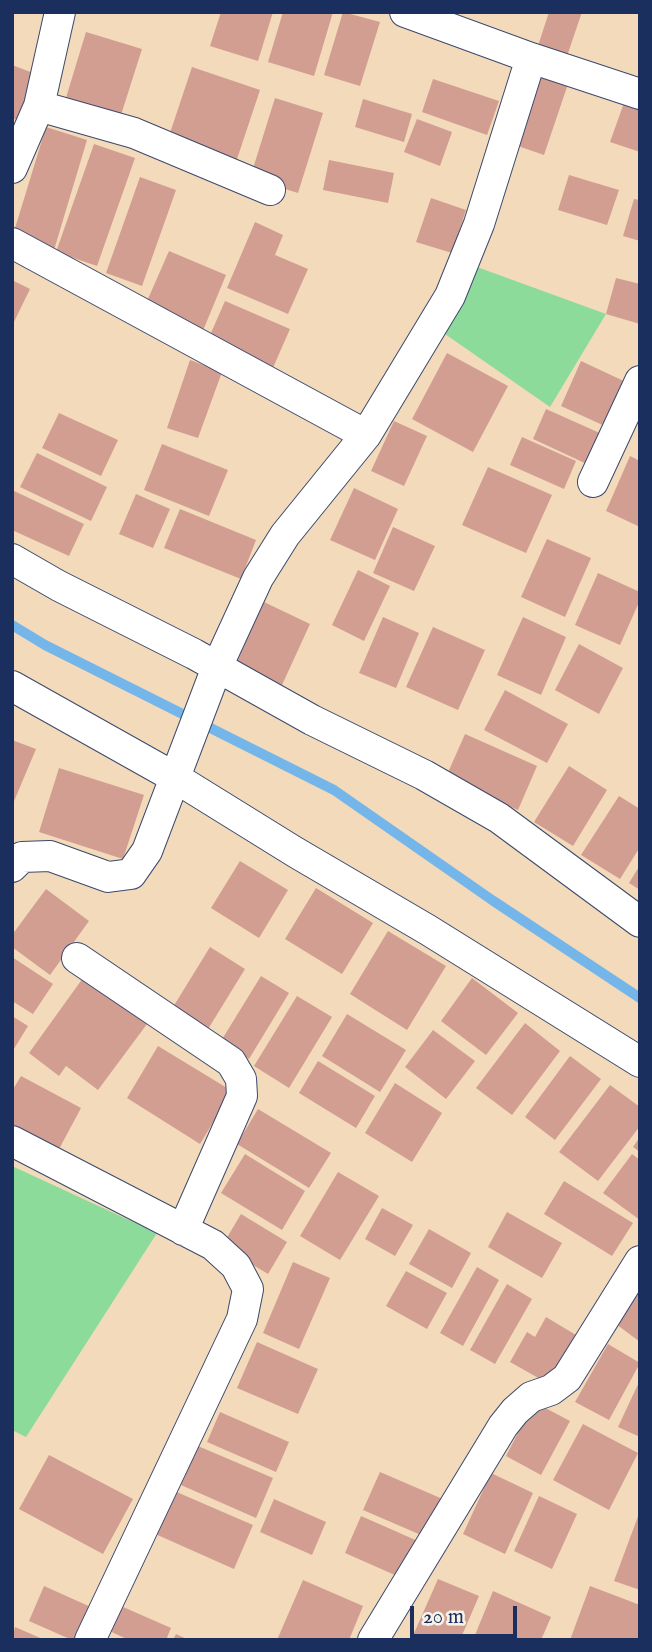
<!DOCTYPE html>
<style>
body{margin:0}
#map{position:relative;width:652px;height:1652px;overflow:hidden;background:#f2daba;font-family:"IM FELL English",serif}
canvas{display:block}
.frame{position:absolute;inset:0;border:14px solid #1b2f5e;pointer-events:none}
.scale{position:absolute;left:410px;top:1606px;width:107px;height:32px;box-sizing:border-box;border:4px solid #1b2f5e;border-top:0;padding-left:9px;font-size:21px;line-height:24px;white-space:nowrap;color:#1b2f5e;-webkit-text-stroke:5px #f7f3e8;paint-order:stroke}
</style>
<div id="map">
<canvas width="652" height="1652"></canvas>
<div class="frame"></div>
<div class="scale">20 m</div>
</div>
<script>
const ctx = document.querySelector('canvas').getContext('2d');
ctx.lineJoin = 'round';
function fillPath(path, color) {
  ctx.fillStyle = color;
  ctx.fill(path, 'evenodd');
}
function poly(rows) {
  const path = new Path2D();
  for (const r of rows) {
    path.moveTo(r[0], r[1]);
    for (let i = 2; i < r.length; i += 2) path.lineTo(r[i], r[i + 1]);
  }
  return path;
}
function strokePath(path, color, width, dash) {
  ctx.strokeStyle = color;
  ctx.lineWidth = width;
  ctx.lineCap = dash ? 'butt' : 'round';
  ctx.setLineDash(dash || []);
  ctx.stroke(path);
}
const green = poly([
 [477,267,606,314,550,407,445,334],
 [12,1166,157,1233,26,1437,12,1430]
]);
const stream = poly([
 [12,625,45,645,334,790,492,900,640,998]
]);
const building = poly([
 [221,12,273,12,258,61,210,46],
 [283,12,333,12,314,76,268,62],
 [343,12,380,22,360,86,324,75],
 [549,12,582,12,566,59,537,49],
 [86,32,142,49,120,118,65,101],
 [12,65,41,76,23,122,12,118],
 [192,67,260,90,235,165,167,142],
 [535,67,570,78,544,155,509,143],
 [433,79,499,101,487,135,422,112],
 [275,98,323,113,298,193,250,178],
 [363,99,412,114,404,142,355,127],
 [625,100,640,106,640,152,610,142],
 [417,119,452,132,440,166,404,152],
 [46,127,87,140,54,250,12,238],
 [94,144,135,158,97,266,56,252],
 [329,160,394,173,388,203,323,190],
 [569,175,619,190,607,225,558,210],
 [140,177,176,190,142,286,106,273],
 [431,198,466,210,452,253,416,242],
 [634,199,640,200,640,241,623,236],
 [255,222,283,235,275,255,308,269,288,314,227,288],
 [169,251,226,275,202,333,144,308],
 [616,278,640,284,640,324,606,314],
 [12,280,30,289,12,326],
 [225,301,290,329,272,370,207,342],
 [447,353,508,386,473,452,412,419],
 [190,360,222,372,198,438,167,428],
 [581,361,628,383,609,428,561,406],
 [546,409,602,434,589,465,533,439],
 [59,413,118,440,101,476,42,448],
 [394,421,427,436,404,486,371,471],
 [522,437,576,461,564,489,510,465],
 [162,444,228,470,209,516,144,490],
 [37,453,107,487,91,521,20,487],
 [630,456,640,461,640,527,606,511],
 [488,467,552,495,526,553,462,525],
 [354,488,398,509,375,560,330,540],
 [12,490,84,524,69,556,12,530],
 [136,494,170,509,153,548,119,534],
 [180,509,256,540,241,579,164,548],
 [393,527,435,546,414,591,373,573],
 [547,539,591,558,565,617,521,597],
 [358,570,390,586,364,641,332,625],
 [598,573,640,592,640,600,620,645,575,625],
 [264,602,310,624,282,685,236,664],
 [383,617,419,633,396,688,359,673],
 [523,617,566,637,541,695,497,675],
 [433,627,485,650,458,710,406,687],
 [579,644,623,668,599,714,555,690],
 [505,690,568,724,547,763,484,730],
 [465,734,537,766,518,810,446,777],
 [12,740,36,749,12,806],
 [569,766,607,790,573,846,534,822],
 [59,768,144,795,123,859,39,832],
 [619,796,640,809,640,847,620,879,581,855],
 [240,861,288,890,259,938,211,908],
 [640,865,640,890,629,883],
 [316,888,373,923,342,974,285,939],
 [46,889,89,921,50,975,12,947,12,935],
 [388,931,446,966,407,1030,350,994],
 [210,947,245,969,205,1034,170,1012],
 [12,957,53,984,33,1014,12,1001],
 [261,976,289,993,249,1059,221,1041],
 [83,978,147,1024,98,1090,66,1066,59,1076,29,1053],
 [472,978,518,1013,486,1055,441,1021],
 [297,996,332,1017,289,1088,254,1066],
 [347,1014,406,1050,380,1092,322,1056],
 [12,1016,28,1026,12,1052],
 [525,1023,560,1051,512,1115,476,1088],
 [433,1030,475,1061,446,1099,405,1067],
 [158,1046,232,1091,200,1144,127,1098],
 [570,1056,601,1079,555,1140,525,1117],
 [318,1061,375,1096,356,1128,299,1093],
 [21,1076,81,1108,58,1151,12,1127,12,1091],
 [395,1083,442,1113,412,1162,365,1133],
 [610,1085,640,1107,640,1126,598,1181,559,1152],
 [258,1109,331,1153,309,1188,237,1144],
 [640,1137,640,1152,633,1147],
 [245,1154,305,1191,282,1230,221,1193],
 [632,1154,640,1160,640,1220,603,1193],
 [338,1172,379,1196,340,1260,300,1236],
 [564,1181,633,1223,612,1256,544,1214],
 [382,1208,413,1225,395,1256,365,1239],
 [507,1212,562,1243,542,1278,488,1247],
 [241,1214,287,1242,268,1274,222,1246],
 [429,1229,471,1253,452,1288,409,1264],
 [293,1262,330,1278,299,1349,263,1333],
 [477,1267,499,1280,463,1346,440,1333],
 [406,1271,447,1293,427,1329,386,1306],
 [640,1275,640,1342,608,1318],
 [507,1284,532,1299,495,1364,470,1350],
 [546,1317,576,1335,549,1384,510,1362,527,1332,535,1337],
 [257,1342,318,1369,298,1414,237,1388],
 [608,1344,640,1363,609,1420,575,1402],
 [640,1380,640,1437,618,1427],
 [534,1402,570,1421,541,1475,506,1456],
 [220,1412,289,1442,276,1472,207,1442],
 [583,1424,638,1453,609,1510,553,1480],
 [198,1446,273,1478,256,1518,181,1485],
 [49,1455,133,1499,103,1554,19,1509],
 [380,1472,445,1500,428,1538,363,1510],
 [491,1473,533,1493,505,1554,463,1534],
 [172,1490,253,1525,234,1569,153,1533],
 [539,1496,577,1514,552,1569,514,1551],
 [274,1499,326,1522,312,1555,260,1532],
 [640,1511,640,1590,614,1581],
 [361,1516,420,1542,404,1579,345,1553],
 [438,1579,479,1596,460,1640,411,1640],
 [303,1580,363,1606,349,1640,277,1640],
 [44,1586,93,1608,80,1640,72,1640,29,1621],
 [590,1586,640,1605,640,1640,570,1640],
 [493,1591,551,1617,541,1640,473,1640],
 [114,1603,171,1628,166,1640,129,1640,103,1628],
 [15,1627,45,1640,12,1640],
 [176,1634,189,1640,173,1640]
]);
const minor = poly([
 [405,12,531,58],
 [39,106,134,133,270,190],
 [12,168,39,106,60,12],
 [12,243,366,435],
 [593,482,640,381],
 [12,559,59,586,194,654,312,720,424,775,499,818,640,922],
 [12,686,174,777,295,852,428,930,640,1062],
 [12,867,22,857,50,856,108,877,131,874,147,851,217,667,258,578,285,535,366,435,450,296,479,224,531,58,640,94],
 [77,958,231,1062,241,1079,242,1096,183,1230],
 [12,1141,213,1245,236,1266,248,1289,242,1319,90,1640],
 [373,1640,503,1426,515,1411,531,1397,551,1390,567,1378,640,1261]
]);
fillPath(green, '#8ddb9a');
strokePath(stream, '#74b6e9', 10);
fillPath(building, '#d39e92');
strokePath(minor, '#3b496c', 32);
strokePath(minor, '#fff', 30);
</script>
